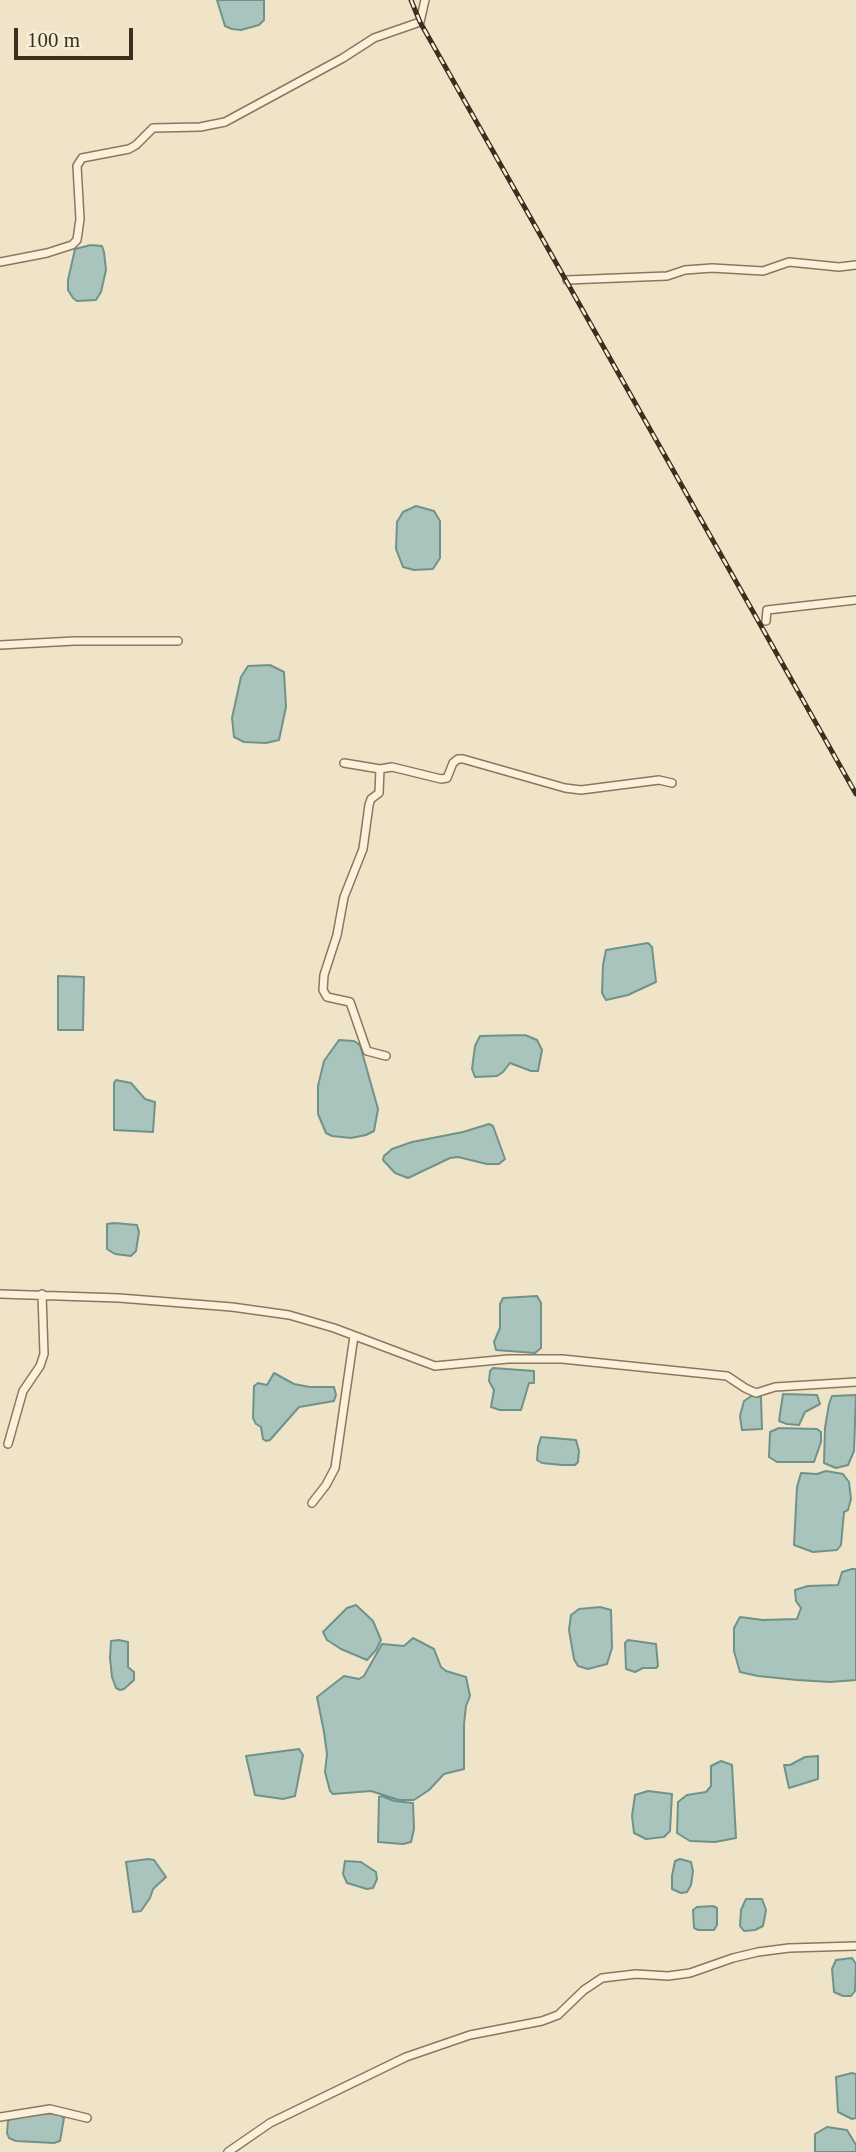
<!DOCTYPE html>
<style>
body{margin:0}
#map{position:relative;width:856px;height:2152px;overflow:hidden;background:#f0e4c8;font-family:"Times New Roman",serif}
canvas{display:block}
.scale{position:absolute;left:14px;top:28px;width:119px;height:32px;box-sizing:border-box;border:4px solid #3d2e20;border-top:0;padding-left:9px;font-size:21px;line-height:24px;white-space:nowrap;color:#3d2e20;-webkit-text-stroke:5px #f7eed8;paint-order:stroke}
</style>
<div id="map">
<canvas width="856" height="2152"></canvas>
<div class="scale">100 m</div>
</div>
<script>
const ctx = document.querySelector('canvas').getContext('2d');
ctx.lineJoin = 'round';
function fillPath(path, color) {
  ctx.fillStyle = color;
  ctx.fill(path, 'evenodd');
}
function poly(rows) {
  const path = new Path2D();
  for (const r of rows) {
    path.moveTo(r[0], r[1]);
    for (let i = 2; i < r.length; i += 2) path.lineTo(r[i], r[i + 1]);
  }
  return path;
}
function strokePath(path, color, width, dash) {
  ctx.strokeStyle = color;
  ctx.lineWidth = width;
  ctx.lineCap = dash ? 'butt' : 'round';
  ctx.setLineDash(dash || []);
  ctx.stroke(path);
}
const water = poly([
 [217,0,264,0,264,20,259,25,241,30,232,29,225,26,217,0],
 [91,245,102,246,104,252,106,270,101,292,96,300,77,301,73,298,68,290,68,280,75,249,91,245],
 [416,506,434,511,440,521,440,558,433,569,414,570,403,567,396,549,397,522,403,512,416,506],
 [270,665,284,672,286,707,279,740,266,743,244,742,234,737,232,718,241,677,248,666,270,665],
 [648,943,652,947,656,982,628,995,606,1000,602,993,603,965,606,950,648,943],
 [58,976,84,977,83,1030,58,1030,58,976],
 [525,1035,537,1040,542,1050,538,1071,531,1071,510,1063,503,1072,497,1076,475,1077,472,1069,475,1046,480,1036,525,1035],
 [339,1040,354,1041,360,1045,378,1109,374,1131,366,1135,351,1138,332,1136,326,1133,318,1114,318,1086,324,1061,339,1040],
 [116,1080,131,1083,145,1099,155,1102,153,1132,114,1130,114,1083,116,1080],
 [489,1124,493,1126,505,1159,499,1164,487,1164,458,1157,450,1158,408,1178,395,1173,383,1160,384,1156,392,1149,412,1142,463,1132,489,1124],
 [114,1223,137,1225,139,1232,136,1251,131,1256,115,1254,107,1249,107,1224,114,1223],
 [537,1296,541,1303,541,1348,535,1353,496,1350,494,1342,500,1328,500,1304,503,1298,537,1296],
 [493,1368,534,1371,534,1383,529,1383,521,1410,500,1410,491,1407,494,1390,489,1381,490,1371,493,1368],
 [274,1373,294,1384,310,1387,334,1387,336,1395,334,1401,299,1407,270,1440,266,1441,263,1439,261,1427,256,1424,253,1418,254,1386,258,1383,267,1385,274,1373],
 [783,1394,817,1395,820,1404,805,1412,799,1425,787,1424,779,1421,783,1394],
 [753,1395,761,1397,762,1429,742,1430,740,1416,744,1401,753,1395],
 [856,1395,854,1451,848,1465,836,1468,824,1463,825,1428,829,1404,832,1396,856,1395],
 [779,1428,817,1429,821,1432,821,1442,814,1462,777,1462,769,1457,770,1432,779,1428],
 [541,1437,576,1440,579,1451,578,1462,575,1465,562,1465,542,1463,537,1460,538,1447,541,1437],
 [826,1471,843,1474,849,1482,851,1499,848,1510,844,1512,841,1545,837,1550,813,1552,794,1545,797,1487,801,1473,817,1474,826,1471],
 [852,1569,856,1569,856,1680,830,1682,797,1680,758,1676,740,1672,734,1651,734,1628,740,1617,763,1620,797,1619,801,1608,796,1601,795,1590,808,1586,838,1585,842,1572,852,1569],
 [356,1605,373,1621,381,1640,376,1650,367,1660,341,1649,327,1640,323,1632,347,1608,356,1605],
 [600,1607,611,1610,612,1648,607,1664,588,1669,578,1666,574,1659,569,1630,571,1615,579,1609,600,1607],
 [413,1638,434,1649,441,1667,446,1671,466,1677,470,1696,466,1706,464,1724,464,1769,444,1774,429,1790,414,1800,399,1800,371,1791,333,1794,330,1791,325,1772,327,1754,324,1732,317,1697,344,1676,359,1679,364,1676,382,1644,404,1646,413,1638],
 [119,1640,128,1642,128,1667,134,1672,134,1680,124,1689,120,1690,116,1688,112,1677,110,1658,111,1641,119,1640],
 [628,1640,656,1644,658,1666,656,1668,643,1668,635,1672,626,1669,625,1643,628,1640],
 [299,1749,303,1755,295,1796,283,1799,255,1795,246,1756,299,1749],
 [818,1756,818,1779,789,1788,784,1765,790,1765,805,1757,818,1756],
 [721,1761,732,1765,736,1838,715,1842,690,1841,677,1833,678,1802,687,1795,706,1792,711,1786,711,1766,721,1761],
 [648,1791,672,1794,670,1831,664,1837,646,1839,634,1833,632,1816,635,1795,648,1791],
 [382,1796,394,1801,413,1803,414,1829,411,1842,403,1844,378,1842,379,1797,382,1796],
 [148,1859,154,1860,166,1877,153,1889,150,1898,141,1911,133,1912,126,1862,148,1859],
 [680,1859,691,1862,693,1871,691,1885,687,1892,681,1893,672,1889,672,1876,675,1861,680,1859],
 [345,1861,361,1862,376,1872,377,1879,373,1888,367,1889,347,1883,343,1874,345,1861],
 [746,1899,762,1899,766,1910,763,1926,755,1930,744,1931,740,1926,741,1910,746,1899],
 [713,1906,717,1908,717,1925,714,1930,698,1930,694,1928,693,1910,697,1907,713,1906],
 [852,1958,856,1964,855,1991,851,1996,843,1996,834,1992,832,1969,836,1960,852,1958],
 [852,2073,856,2074,856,2118,852,2119,838,2112,836,2077,852,2073],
 [43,2113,60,2115,64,2118,60,2141,54,2143,16,2141,9,2138,7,2133,8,2121,11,2119,43,2113],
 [827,2127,847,2130,856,2145,856,2152,815,2152,815,2134,827,2127]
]);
const street = poly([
 [0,262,47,253,72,245,77,240,80,219,77,166,82,158,129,149,136,145,153,128,200,127,225,122,343,58,374,38,420,22,425,0],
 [567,280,667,276,685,270,712,268,763,271,789,262,839,267,856,265],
 [766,621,767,610,856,600],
 [0,645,74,641,178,641],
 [344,763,380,769,392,767,441,779,447,778,453,763,458,759,463,759,565,788,581,790,659,780,672,783],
 [380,769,379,793,371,799,369,805,363,849,344,897,337,935,324,975,323,990,327,997,350,1002,367,1051,386,1056],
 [0,1294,119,1298,232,1307,289,1315,334,1328,435,1366,508,1359,562,1359,727,1376,745,1388,756,1393,775,1387,856,1382],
 [8,1444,23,1391,40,1366,44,1354,42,1294],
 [312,1503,326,1485,335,1468,354,1336],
 [0,2117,50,2109,87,2118],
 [228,2152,270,2123,406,2057,470,2035,542,2021,558,2015,584,1990,602,1978,636,1974,668,1976,690,1973,733,1958,758,1952,789,1948,856,1946]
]);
const rail = poly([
 [411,0,420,22,856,794]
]);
fillPath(water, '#a9c4bc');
strokePath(water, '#6f938a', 2);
strokePath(street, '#8d765c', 10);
strokePath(street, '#faf1dc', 7);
strokePath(rail, '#3d2e20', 5);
strokePath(rail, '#f7eed8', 2.5, [8]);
</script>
